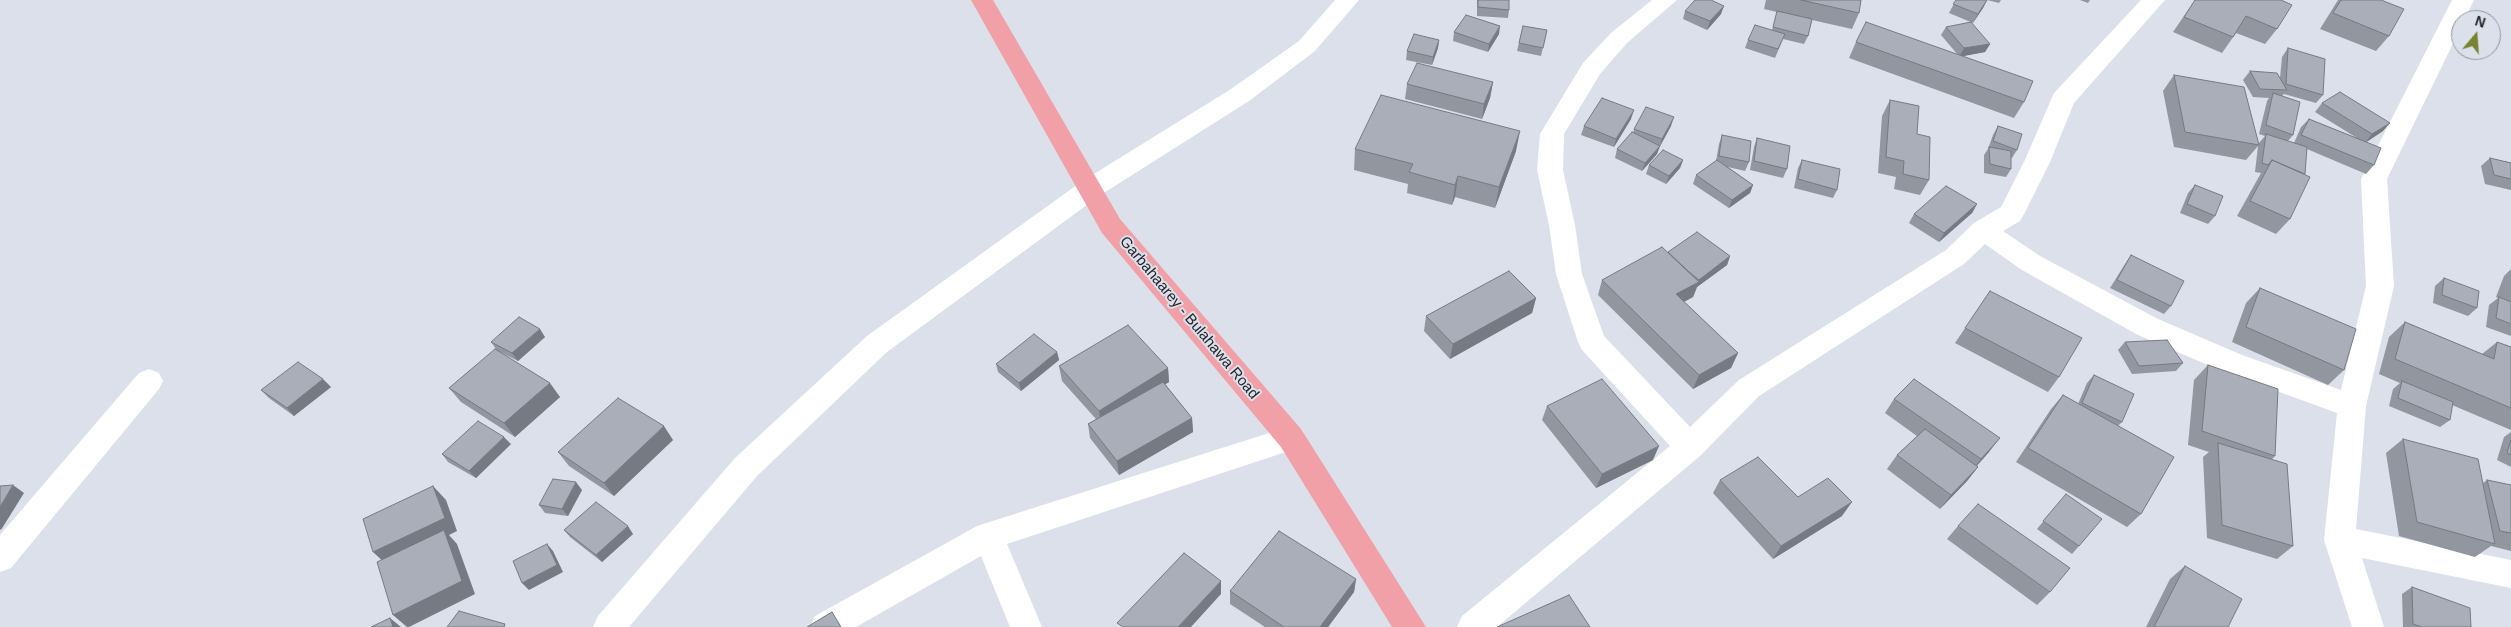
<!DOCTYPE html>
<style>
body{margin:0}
#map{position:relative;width:2511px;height:627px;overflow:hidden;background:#dbe0eb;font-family:Arial,sans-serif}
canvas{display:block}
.north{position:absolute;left:2451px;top:10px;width:50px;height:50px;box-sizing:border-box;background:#dbe0eb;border:1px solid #91959d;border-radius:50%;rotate:18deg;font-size:14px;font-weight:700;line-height:20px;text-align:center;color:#232529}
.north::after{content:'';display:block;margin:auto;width:18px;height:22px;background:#788330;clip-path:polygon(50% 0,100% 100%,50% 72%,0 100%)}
</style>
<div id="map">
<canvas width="2511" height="627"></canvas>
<div class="north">N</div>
</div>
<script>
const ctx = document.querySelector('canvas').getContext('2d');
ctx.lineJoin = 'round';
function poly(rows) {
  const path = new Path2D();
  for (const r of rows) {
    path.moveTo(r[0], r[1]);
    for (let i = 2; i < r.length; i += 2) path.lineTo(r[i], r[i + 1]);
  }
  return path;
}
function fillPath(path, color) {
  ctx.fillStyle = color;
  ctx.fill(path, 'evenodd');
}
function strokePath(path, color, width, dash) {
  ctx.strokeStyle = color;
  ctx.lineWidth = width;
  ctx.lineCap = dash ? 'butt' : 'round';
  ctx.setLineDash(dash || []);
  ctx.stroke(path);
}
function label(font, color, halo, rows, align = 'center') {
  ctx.font = font + ' Arial,sans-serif';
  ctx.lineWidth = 4;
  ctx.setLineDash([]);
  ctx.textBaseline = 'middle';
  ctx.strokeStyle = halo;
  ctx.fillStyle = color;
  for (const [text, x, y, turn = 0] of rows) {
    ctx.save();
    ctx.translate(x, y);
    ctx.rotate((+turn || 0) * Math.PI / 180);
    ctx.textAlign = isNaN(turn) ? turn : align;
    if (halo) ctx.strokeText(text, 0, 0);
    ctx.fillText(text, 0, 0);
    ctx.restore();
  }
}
const minor = poly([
 [1335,0,1359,0,1315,51,1249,101,1099,196,887,352,757,476,629,627,593,627,598,616,735,458,867,336,1081,182,1231,89,1299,41,1335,0],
 [1652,0,1677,0,1627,43,1600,74,1564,134,1563,170,1575,225,1582,274,1604,336,1690,427,1739,380,1946,250,1974,223,2001,207,2024,162,2054,93,2141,0,2165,0,2074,103,2050,162,2024,214,2020,221,2003,231,2040,256,2158,319,2242,355,2341,390,2366,286,2361,179,2452,0,2474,0,2464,20,2461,20,2461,27,2387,179,2394,286,2366,406,2356,529,2511,560,2511,588,2362,558,2384,627,2352,627,2324,540,2337,413,2222,371,2138,335,2022,270,1985,244,1964,264,1759,396,1700,456,1497,627,1457,627,1462,616,1670,446,1582,350,1578,342,1556,274,1549,225,1537,170,1540,134,1583,63,1611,33,1652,0],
 [149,369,159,373,163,381,159,389,11,568,0,572,0,535,139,373,149,369],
 [1291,426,1301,429,1306,438,1301,447,1007,544,1042,627,1010,627,981,556,856,627,810,627,815,616,977,526,1291,426]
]);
const major = poly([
 [971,0,993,0,1120,219,1301,429,1426,627,1392,627,1281,447,1102,233,971,0]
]);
const wall = poly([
 [1477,0,1509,0,1509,10,1508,18,1477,16],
 [1766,0,1861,0,1859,13,1852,29,1812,20,1808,36,1804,44,1783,39,1775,58,1745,48,1748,40,1772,30,1777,12,1764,9],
 [1956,0,2001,0,1999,3,1987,0,1983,8,1973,23,1949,13],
 [2080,0,2090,0,2088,3],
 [2195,0,2281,0,2277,29,2265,44,2236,33,2222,53,2173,32],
 [2338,0,2381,0,2389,36,2376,51,2320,29],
 [1685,11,1721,14,1707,30,1683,19],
 [1523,26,1547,30,1541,56,1517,51],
 [1946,27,1990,44,1985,52,1962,56,2024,102,2014,118,1849,58,1856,42,1958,55,1941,35],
 [1454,32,1499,34,1488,52,1453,41],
 [1439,40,1438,48,1432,65,1406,60,1407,51],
 [2288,48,2323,95,2316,103,2284,94,2282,96,2293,135,2288,141,2294,143,2301,127,2309,119,2357,138,2315,112,2322,103,2383,131,2366,142,2374,165,2366,174,2307,149,2290,219,2276,234,2237,216,2261,173,2255,172,2258,146,2246,160,2174,147,2163,91,2174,75,2259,143,2265,136,2259,134,2267,101,2269,98,2253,97,2243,80,2250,71,2280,78,2282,57],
 [1493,82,1490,98,1482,119,1405,99,1407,84],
 [1890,100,1929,180,1920,195,1894,189,1896,177,1878,173,1882,116],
 [1631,119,1614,147,1581,135,1584,126],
 [1671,126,1659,148,1657,154,1642,171,1615,158,1617,149,1633,133,1634,129],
 [1998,126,2017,150,2012,158,2011,158,2011,169,2006,177,1984,173,1984,155,1988,149,1993,135],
 [1722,135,1749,162,1745,171,1728,167,1753,185,1750,193,1729,208,1693,184,1696,175,1716,161,1719,144],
 [1757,138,1787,169,1783,178,1750,170,1754,147],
 [1355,149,1516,151,1495,208,1455,197,1452,205,1407,193,1408,184,1354,170],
 [2490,158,2511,163,2511,190,2485,184,2481,166],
 [1683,160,1680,168,1666,184,1646,174,1649,165],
 [1802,160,1837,190,1833,198,1794,188,1798,168],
 [2195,185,2215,216,2208,224,2180,213,2188,193],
 [1977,204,1972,213,1939,242,1909,223,1914,214],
 [1668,252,1730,256,1727,265,1697,287,1693,297,1684,302,1738,353,1731,368,1693,389,1598,295,1602,280],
 [2131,255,2171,306,2164,314,2110,288,2125,264],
 [2511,269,2511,336,2486,327,2489,305,2498,298,2496,297,2504,276],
 [2444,278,2477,308,2468,316,2433,303,2435,286],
 [2260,288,2344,370,2328,385,2232,342,2246,303],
 [1990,291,2059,377,2048,392,1955,343],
 [1536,298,1532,313,1450,359,1424,331,1426,316],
 [2405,322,2482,354,2497,342,2511,347,2511,430,2452,405,2450,420,2440,427,2389,406,2393,389,2400,383,2379,374,2389,337],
 [545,337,518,361,500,352,560,397,515,437,461,402,449,388,496,349,491,342],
 [2125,342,2183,363,2176,371,2132,374,2118,350],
 [1057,352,1059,360,1021,391,998,372,996,364],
 [2208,365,2275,456,2272,459,2293,546,2277,559,2207,538,2203,457,2209,452,2188,445,2194,380],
 [1059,366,1168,368,1169,382,1165,384,1192,418,1193,432,1119,475,1090,438,1088,424,1096,419,1062,381],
 [2094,375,2122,422,2118,426,2141,514,2127,527,2016,462,2051,409,2063,395,2078,404,2087,383],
 [331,387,294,416,269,398,261,390],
 [1894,399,1989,452,1977,466,1978,467,1967,481,1940,509,1887,469,1897,455,1917,436,1885,413],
 [1547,406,1653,460,1596,488,1542,420],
 [2511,432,2511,467,2497,460,2504,437],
 [2403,439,2483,483,2487,480,2511,485,2511,551,2491,546,2475,557,2399,536,2386,453],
 [673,440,614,496,569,466,558,452],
 [511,444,476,478,448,462,442,454],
 [1720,480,1798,497,1842,516,1773,559,1713,493],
 [582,490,568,516,545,513,539,505],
 [2066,494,2079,546,2072,554,2037,529],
 [1958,526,2050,592,2037,605,1947,539],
 [564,530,633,534,602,562,570,537],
 [2185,566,2228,627,2146,627,2170,579],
 [1356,579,1354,592,1328,627,1265,627,1230,604,1230,591],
 [2412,587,2471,627,2403,627,2402,594]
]);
const shadedWall = poly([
 [1987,0,1983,8,1973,23,1978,14],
 [1724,6,1721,14,1707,30,1710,21],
 [1500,26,1499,34,1488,52,1489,44],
 [1439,40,1438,48,1432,65,1433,57],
 [1990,44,1985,52,1959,57,1964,48],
 [1493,82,1490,98,1482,119,1484,104],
 [1634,110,1631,119,1614,147,1616,139],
 [1674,117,1671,126,1659,148,1662,139],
 [2390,123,2383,131,2365,143,2372,134],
 [1520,131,1516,151,1495,208,1499,187],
 [1660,146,1657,154,1642,171,1645,163],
 [1683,160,1680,168,1666,184,1669,176],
 [1458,176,1455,197,1452,205,1455,185],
 [1753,185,1750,193,1729,208,1732,200],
 [1977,204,1972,213,1939,242,1944,233],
 [1730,256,1727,265,1697,287,1693,297,1670,309,1676,294,1698,282,1699,280],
 [1536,298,1532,313,1450,359,1453,344],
 [540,329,545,337,518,361,512,353],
 [1057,352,1059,360,1021,391,1019,383],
 [1738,353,1731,368,1693,389,1699,375],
 [1168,368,1169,382,1101,425,1099,411],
 [323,379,331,387,294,416,287,408],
 [550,383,560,397,515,437,504,423],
 [1192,418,1193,432,1119,475,1117,461],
 [664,426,673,440,614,496,604,483],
 [504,437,511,444,476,478,469,471],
 [2000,438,1989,452,1970,473,1981,459],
 [1659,446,1653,460,1596,488,1602,474],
 [1978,467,1967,481,1940,509,1951,495],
 [576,482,582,490,568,516,562,509],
 [13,485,24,493,1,530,0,529,0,507],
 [433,486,446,500,457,531,449,535,457,544,475,594,409,627,407,627,393,615,387,565,373,552],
 [1852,502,1842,516,1773,559,1781,546],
 [628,526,633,534,602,562,596,555],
 [547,544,553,551,563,572,529,590,522,583],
 [1356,579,1354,592,1328,627,1320,627],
 [1221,581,1221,594,1191,627,1178,627],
 [390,618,401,627,393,627]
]);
const building = poly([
 [1478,0,1509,0,1509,10,1478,7,1478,0],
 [1695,0,1711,0,1724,6,1710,21,1685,11,1695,0],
 [1801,0,1861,0,1859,13,1801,0],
 [1956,0,1987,0,1978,14,1953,4,1956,0],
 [2195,0,2281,0,2292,5,2277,29,2246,16,2233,37,2184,17,2195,0],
 [2341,0,2381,0,2404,9,2389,36,2333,13,2341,0],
 [1777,11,1812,19,1808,36,1773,27,1777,11],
 [1466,15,1500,26,1489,44,1454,32,1466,15],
 [1866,22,2033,81,2024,102,1856,42,1866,22],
 [1971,22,1990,44,1964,48,1946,27,1971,22],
 [1755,25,1785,34,1778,49,1748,40,1755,25],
 [1523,26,1547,30,1543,48,1519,43,1523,26],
 [1414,34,1439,40,1433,57,1407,51,1414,34],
 [2288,48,2325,59,2323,95,2286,84,2288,48],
 [1417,63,1493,82,1484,104,1407,84,1417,63],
 [2250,71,2277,73,2287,90,2260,89,2250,71],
 [2174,75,2244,87,2259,145,2185,132,2174,75],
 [2340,92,2390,123,2372,134,2322,103,2340,92],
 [2273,93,2300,102,2293,135,2266,125,2273,93],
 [1381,95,1520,131,1499,187,1458,176,1455,185,1409,172,1413,164,1355,149,1381,95],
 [1602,98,1634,110,1616,139,1584,126,1602,98],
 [1890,100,1919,106,1917,134,1930,137,1929,180,1903,174,1904,161,1886,157,1890,100],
 [1646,107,1674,117,1662,139,1634,129,1646,107],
 [2309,119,2381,148,2374,165,2301,135,2309,119],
 [1998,126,2022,134,2017,150,1993,141,1998,126],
 [1632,132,1660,146,1645,163,1617,149,1632,132],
 [2266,134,2307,147,2305,174,2272,160,2268,165,2262,163,2266,134],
 [1722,135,1751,141,1749,162,1719,156,1722,135],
 [1757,138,1790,146,1787,169,1754,161,1757,138],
 [1989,147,2011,151,2011,169,1990,164,1989,147],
 [1663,150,1683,160,1669,176,1649,165,1663,150],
 [2490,158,2511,163,2511,179,2494,175,2490,158],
 [1717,160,1753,185,1732,200,1696,175,1717,160],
 [1802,160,1840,169,1837,190,1798,179,1802,160],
 [2272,160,2310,177,2290,219,2250,201,2272,160],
 [2195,185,2223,196,2215,216,2187,204,2195,185],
 [1946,186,1977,204,1944,233,1914,214,1946,186],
 [1697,232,1730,256,1699,280,1688,271,1668,252,1697,232],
 [1662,247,1699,282,1676,294,1738,353,1699,375,1602,280,1662,247],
 [2131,255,2184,281,2171,306,2117,280,2131,255],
 [1509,271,1536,298,1453,344,1426,316,1509,271],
 [2444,278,2479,291,2477,308,2442,295,2444,278],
 [2260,288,2356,329,2344,370,2246,327,2260,288],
 [1990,291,2082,338,2059,377,1965,328,1990,291],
 [2499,297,2511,302,2511,324,2496,318,2499,297],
 [519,317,540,329,512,353,491,342,519,317],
 [2405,322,2494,359,2497,342,2511,347,2511,408,2395,359,2405,322],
 [1128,325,1168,368,1099,411,1059,366,1128,325],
 [1034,334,1057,352,1019,383,996,364,1034,334],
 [2167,340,2183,363,2139,366,2125,342,2167,340],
 [495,349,550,383,504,423,449,388,495,349],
 [298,362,323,379,287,408,261,390,298,362],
 [2208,365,2278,389,2275,456,2202,431,2208,365],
 [2094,375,2134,394,2122,422,2082,403,2094,375],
 [1602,379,1659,446,1602,474,1547,406,1602,379],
 [1914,379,2000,438,1981,459,1894,399,1914,379],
 [2402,381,2453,402,2450,420,2398,398,2402,381],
 [1163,382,1192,418,1117,461,1088,424,1163,382],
 [2063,395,2174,457,2141,514,2028,448,2063,395],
 [618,398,664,426,604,483,558,452,618,398],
 [478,421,504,437,469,471,442,454,478,421],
 [1925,429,1978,467,1951,495,1897,455,1925,429],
 [2403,439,2478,459,2495,544,2417,522,2403,439],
 [2511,440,2511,455,2507,453,2511,440],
 [2218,443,2287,464,2293,546,2222,525,2218,443],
 [1758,457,1798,497,1828,478,1852,502,1781,546,1720,480,1758,457],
 [553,479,576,482,562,509,539,505,553,479],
 [2487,480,2511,485,2511,533,2500,531,2487,480],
 [13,485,0,507,0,486,13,485],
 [433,486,445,518,373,552,363,519,433,486],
 [2066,494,2102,519,2079,546,2043,521,2066,494],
 [596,502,628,526,596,555,564,530,596,502],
 [1978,504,2070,568,2050,592,1958,526,1978,504],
 [444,530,462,581,393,615,377,562,444,530],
 [1279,531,1356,579,1320,627,1284,627,1230,591,1279,531],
 [547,544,557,565,522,583,513,561,547,544],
 [1184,553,1221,581,1178,627,1123,627,1117,623,1184,553],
 [2185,566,2242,599,2228,627,2154,627,2185,566],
 [2412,587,2470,608,2471,627,2422,627,2413,624,2412,587],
 [1569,595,1590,627,1497,627,1569,595],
 [459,611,505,624,504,627,447,627,459,611],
 [832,612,841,627,807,627,832,612],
 [390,618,393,627,371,627,390,618]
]);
const streetNames = [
 ["Garbahaarey - Bulahawa Road",1189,318,50]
];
fillPath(minor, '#fff');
fillPath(major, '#f0a0a6');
fillPath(wall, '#91969f');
fillPath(shadedWall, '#767a82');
fillPath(building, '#a9aeb9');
strokePath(building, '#767a82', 1);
label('15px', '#232529', '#dbe0eb', streetNames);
</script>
